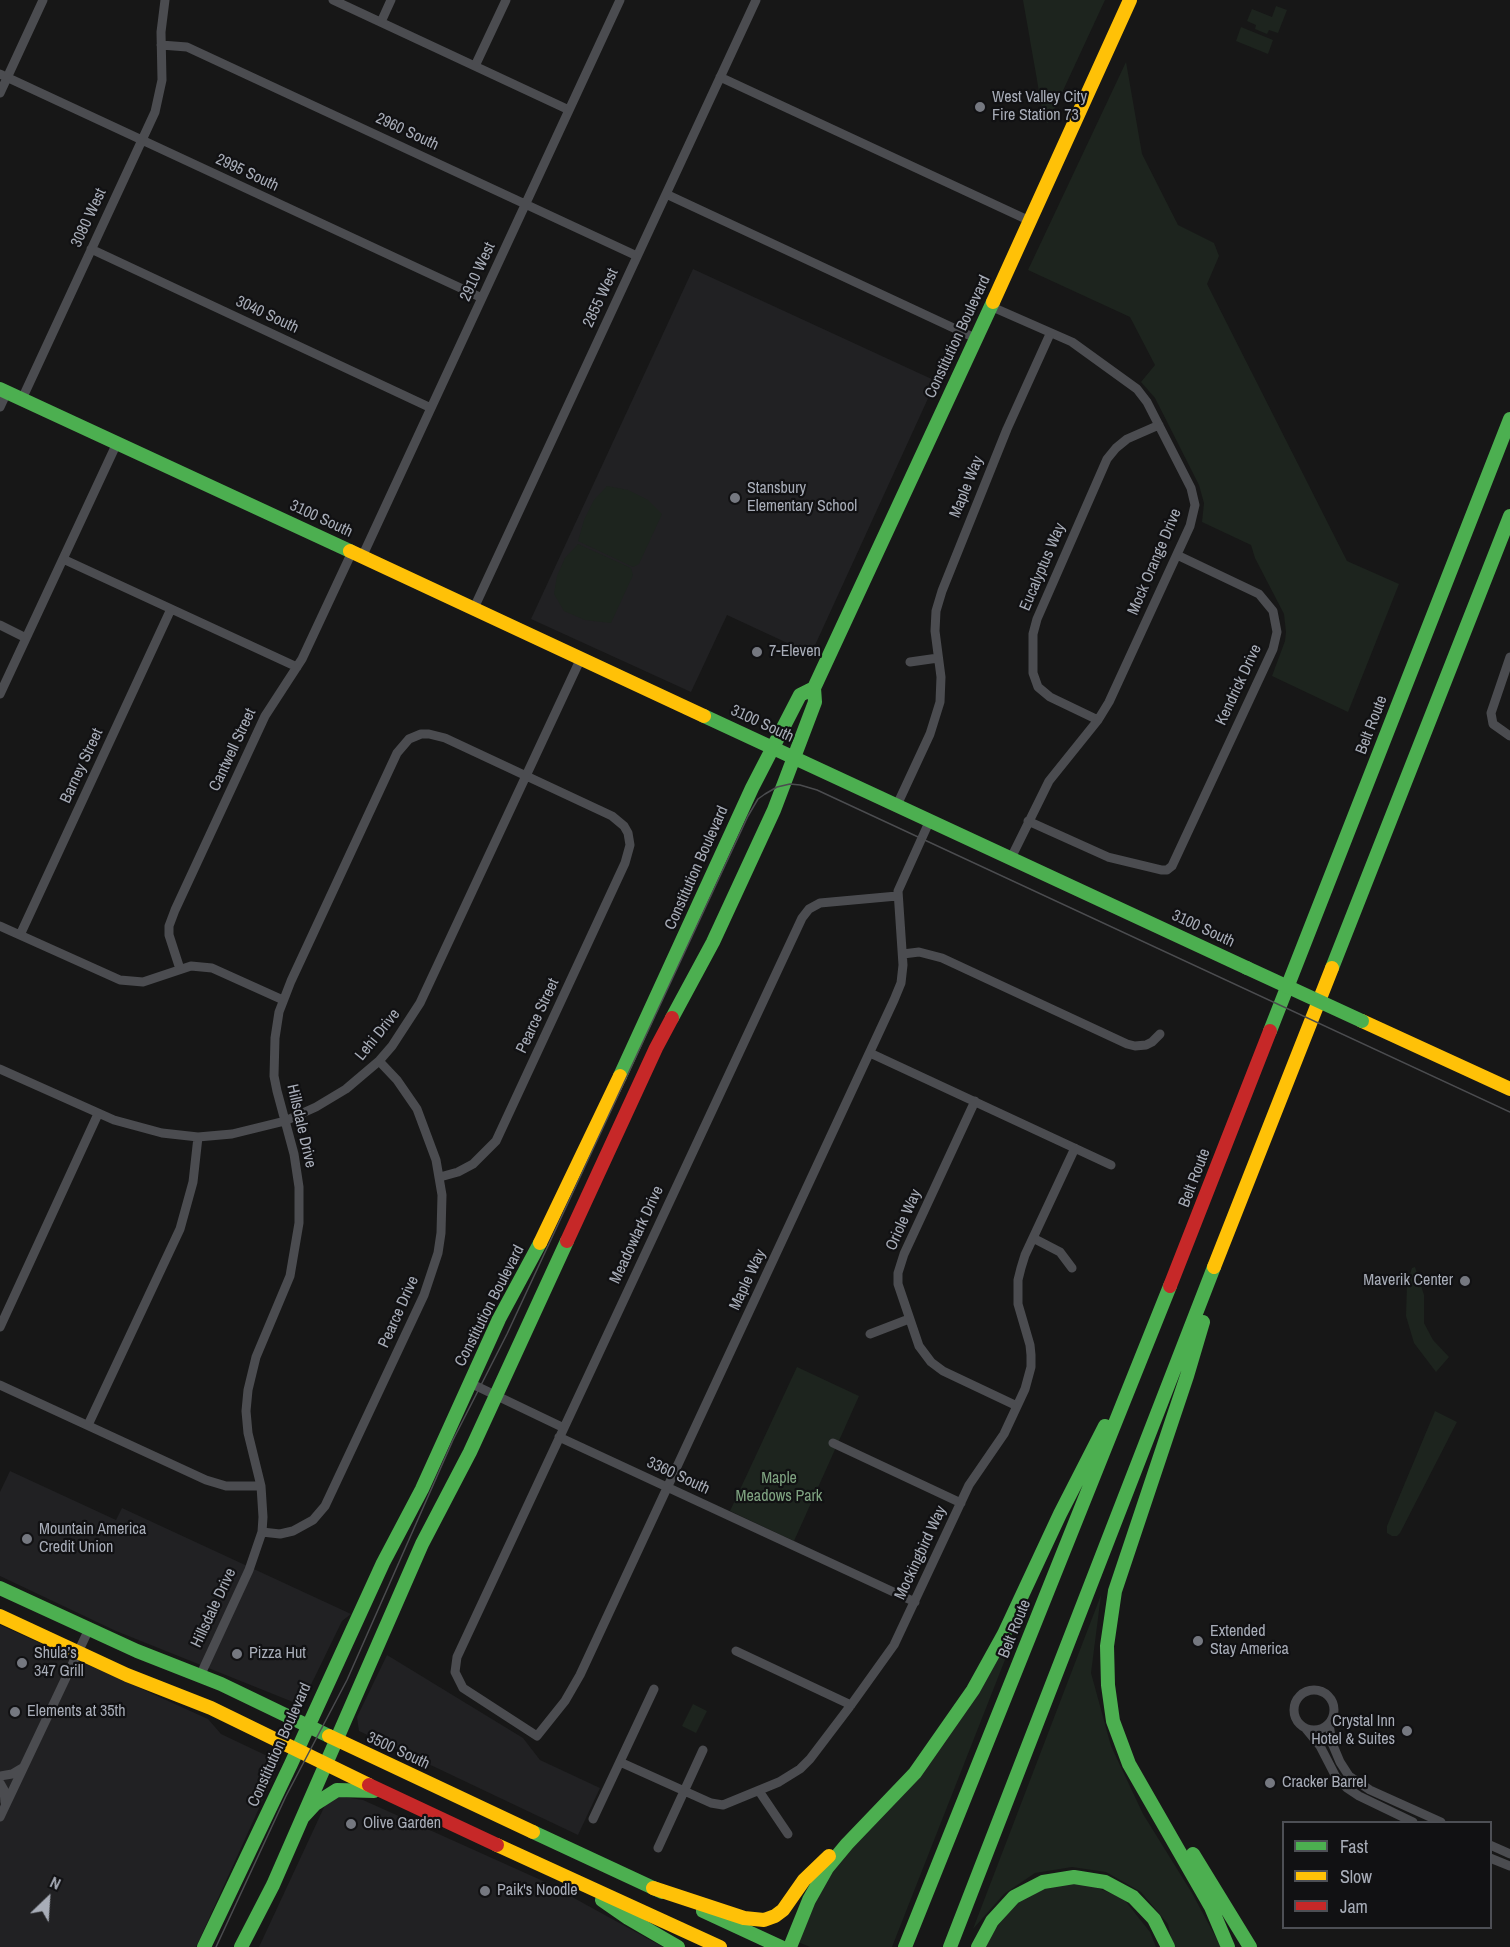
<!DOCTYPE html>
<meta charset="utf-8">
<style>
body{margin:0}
#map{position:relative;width:1510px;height:1947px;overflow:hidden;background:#171717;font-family:"Archivo Narrow",sans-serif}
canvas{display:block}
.legend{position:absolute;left:1282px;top:1821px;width:210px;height:108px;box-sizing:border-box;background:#111113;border:2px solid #4d4f55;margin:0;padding:8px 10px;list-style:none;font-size:18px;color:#a8adb8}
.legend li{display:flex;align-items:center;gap:12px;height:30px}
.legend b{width:30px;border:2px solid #4d4f55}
.north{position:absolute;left:18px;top:1869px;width:60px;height:60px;-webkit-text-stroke:4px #111113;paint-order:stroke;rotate:25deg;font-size:16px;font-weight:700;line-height:24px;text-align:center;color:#a8adb8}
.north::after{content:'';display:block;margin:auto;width:21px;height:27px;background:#a8adb8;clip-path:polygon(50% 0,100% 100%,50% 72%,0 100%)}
</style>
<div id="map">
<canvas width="1510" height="1947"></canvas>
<ul class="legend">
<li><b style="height:8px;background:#4caf50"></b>Fast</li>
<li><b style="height:8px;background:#ffc107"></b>Slow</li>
<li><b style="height:8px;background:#c62828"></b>Jam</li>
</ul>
<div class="north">N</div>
</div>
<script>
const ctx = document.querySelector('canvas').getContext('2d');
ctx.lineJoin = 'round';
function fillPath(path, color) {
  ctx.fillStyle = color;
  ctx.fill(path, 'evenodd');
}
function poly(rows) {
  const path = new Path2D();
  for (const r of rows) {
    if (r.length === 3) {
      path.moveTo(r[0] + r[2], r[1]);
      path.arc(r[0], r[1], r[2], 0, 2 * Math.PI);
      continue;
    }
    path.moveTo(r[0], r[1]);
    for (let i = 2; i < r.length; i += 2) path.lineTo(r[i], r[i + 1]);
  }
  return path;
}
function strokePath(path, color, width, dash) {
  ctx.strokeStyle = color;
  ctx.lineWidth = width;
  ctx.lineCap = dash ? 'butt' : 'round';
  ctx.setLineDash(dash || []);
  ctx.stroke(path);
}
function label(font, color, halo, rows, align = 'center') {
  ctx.font = font + ' "Archivo Narrow",sans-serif';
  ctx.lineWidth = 4.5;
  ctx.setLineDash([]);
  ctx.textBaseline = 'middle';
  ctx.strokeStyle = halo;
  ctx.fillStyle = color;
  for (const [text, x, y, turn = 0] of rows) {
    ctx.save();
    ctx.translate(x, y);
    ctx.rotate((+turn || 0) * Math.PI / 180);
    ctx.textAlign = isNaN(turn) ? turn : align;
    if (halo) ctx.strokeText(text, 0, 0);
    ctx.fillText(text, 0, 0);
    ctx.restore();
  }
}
const built = poly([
 [693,269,936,381,811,654,727,615,691,692,531,619],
 [10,1471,116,1520,122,1508,351,1614,342,1621,306,1695,298,1704,116,1631,0,1576,0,1492],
 [0,1625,208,1719,221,1734,280,1762,196,1947,0,1947],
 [387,1655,523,1738,540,1760,600,1788,578,1835,359,1731,357,1717],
 [333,1795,363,1800,543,1881,663,1947,259,1947,326,1803]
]);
const green = poly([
 [1023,0,1105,0,1048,123,1044,120],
 [1276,6,1287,10,1278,33,1269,30,1267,34,1255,29,1256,25,1247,21,1252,9,1272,17],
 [1241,27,1273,40,1268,54,1236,41],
 [1126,62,1142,154,1178,225,1214,243,1219,256,1207,284,1347,561,1399,584,1348,712,1272,676,1285,641,1286,632,1284,614,1255,558,1251,545,1202,522,1204,503,1199,485,1155,398,1141,382,1155,365,1130,317,1028,270],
 [607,486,628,490,648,500,662,514,639,564,633,567,578,541,584,520,594,500],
 [578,544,631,568,633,575,611,623,585,620,564,611,554,594,557,576,565,558],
 [1415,1267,1424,1295,1424,1323,1433,1340,1449,1357,1436,1372,1414,1343,1406,1316,1407,1284,1412,1268],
 [797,1367,859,1396,794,1541,730,1511],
 [1435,1411,1457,1422,1400,1533,1397,1536,1392,1536,1387,1533,1387,1526],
 [1101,1595,1091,1673,1111,1746,1143,1814,1192,1893,1221,1947,1173,1947,1168,1924,1141,1892,1106,1872,1072,1867,1035,1873,1004,1894,973,1929],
 [1005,1645,1010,1647,892,1947,810,1947,798,1942,831,1869],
 [693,1704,707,1711,696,1733,682,1726],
 [1085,1883,1123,1898,1150,1932,1156,1947,983,1947,1017,1899,1044,1885]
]);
const street = poly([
 [333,0,569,110],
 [381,22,391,0],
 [161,45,187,47,637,256],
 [475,66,506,0],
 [0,74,482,298],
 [720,77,1030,221],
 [0,93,43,0],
 [666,194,975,338],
 [91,249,431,408],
 [990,306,1072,342,1137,389,1147,402,1191,488,1195,505,1190,526,1109,702,1098,720,1049,781,1011,858],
 [22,399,155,112,162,80,161,32,165,0],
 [0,407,7,392],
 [362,557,620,0],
 [63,559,297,667],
 [474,608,756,0],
 [0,625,26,638],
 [1510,657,1491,713,1493,724,1510,736],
 [910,662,938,658],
 [0,694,117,443],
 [1098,720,1050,697,1038,687,1033,673,1033,634,1037,619,1107,459,1116,448,1127,439,1159,425],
 [897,805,930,734,940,702,941,677,935,631,936,611,942,591,1007,429,1050,334],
 [1028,821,1108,857,1162,870,1167,870,1172,866,1273,649,1277,632,1273,611,1259,594,1177,555],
 [897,896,820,903,809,909,802,918,457,1657,455,1672,463,1688,537,1736,565,1701,580,1675,894,1000,901,983,903,965,898,891,930,820],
 [0,926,120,980,143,982,191,966,212,968,283,1000],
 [20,935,171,609],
 [903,954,919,952,942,958,1127,1044,1135,1046,1146,1045,1152,1042,1160,1034],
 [180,969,169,935,169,926,175,910,265,716,302,659,352,552],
 [870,1053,1111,1165],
 [0,1069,114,1120,162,1133,198,1137,232,1134,285,1121,316,1107,346,1089,379,1061,392,1046,420,1003,581,658],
 [975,1101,904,1254,898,1273,898,1284,919,1346,931,1362,943,1371,1017,1406],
 [1033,1238,1060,1252,1072,1268],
 [0,1327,98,1114],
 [870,1334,909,1319],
 [470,1383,564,1428],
 [0,1385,206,1480,226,1486,261,1486],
 [88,1425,180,1229,193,1182,198,1137],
 [559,1437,915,1602],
 [833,1443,961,1503],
 [262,1532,280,1534,293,1531,313,1520,325,1506,424,1295,438,1253,441,1233,442,1195,436,1160,417,1109,397,1080,379,1061],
 [736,1651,851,1705],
 [200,1676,249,1570,262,1532,263,1517,261,1486,248,1433,246,1411,248,1390,256,1357,290,1276,299,1223,299,1187,294,1154,277,1091,274,1076,275,1038,279,1012,291,981,397,753,409,739,421,734,429,734,445,738,612,816,624,826,628,833,630,845,625,863,496,1141,473,1164,458,1172,440,1177],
 [1314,1710,20],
 [1329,1724,1332,1743,1340,1762,1349,1776,1370,1790,1441,1822],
 [1306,1729,1320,1746,1336,1777,1347,1788,1359,1796,1413,1822],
 [620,1762,711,1803,723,1805,779,1782,800,1769,810,1759,851,1705,894,1645,969,1485,1004,1434,1025,1389,1031,1367,1031,1355,1030,1345,1018,1304,1018,1280,1021,1268,1025,1255,1075,1148],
 [0,1776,12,1774,22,1768],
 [0,1783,4,1790,5,1802],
 [759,1791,788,1834],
 [0,1817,89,1629],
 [593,1819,654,1689],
 [1490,1845,1510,1854],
 [658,1848,703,1750],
 [1490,1858,1510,1866]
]);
const fast = poly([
 [0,389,350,551],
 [704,716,1247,968],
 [1332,968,1510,516],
 [672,1018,713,942,774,810,815,702,814,688,993,302],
 [1270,1031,1510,419],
 [620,1076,752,788,800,695,814,688],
 [1203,1322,1187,1376,1115,1591,1107,1646,1108,1685,1113,1721,1129,1764,1211,1907,1228,1947],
 [0,1588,137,1651,221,1684,329,1736],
 [303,1817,315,1804,337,1790,374,1791],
 [533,1832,662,1892],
 [1193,1854,1250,1947],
 [602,1900,628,1918,678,1947],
 [703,1911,781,1947],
 [204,1947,291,1764,383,1563,422,1489,499,1319,540,1243],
 [241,1947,273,1885,422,1544,470,1452,567,1241],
 [790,1947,809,1900,827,1868,847,1844,915,1773,973,1690,1004,1634,1060,1514,1105,1426],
 [905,1947,1170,1286],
 [950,1947,1214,1267],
 [978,1947,992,1921,1014,1897,1043,1882,1074,1877,1105,1882,1133,1897,1154,1919,1168,1947]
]);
const slow = poly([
 [993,302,1130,0],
 [350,551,704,716],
 [1362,1021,1510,1089],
 [540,1243,620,1076],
 [1214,1267,1332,968],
 [0,1616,127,1675,211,1708,369,1785],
 [329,1736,533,1832],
 [497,1845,720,1947],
 [653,1888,744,1918,764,1920,775,1916,783,1910,804,1880,829,1856]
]);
const jam = poly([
 [567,1241,656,1048,672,1018],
 [1170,1286,1270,1031],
 [369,1785,497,1845]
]);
const tram = poly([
 [216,1947,286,1796,347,1680,453,1440,507,1334,748,816,758,799,765,794,777,787,790,784,800,785,817,790,1510,1112]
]);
const fastBridge = poly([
 [1247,968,1362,1021]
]);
const markers = [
 [980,107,6,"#757880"],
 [735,498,6,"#757880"],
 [757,652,6,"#757880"],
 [1465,1281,6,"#757880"],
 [27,1539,6,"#757880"],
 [1198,1641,6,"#757880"],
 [237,1654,6,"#757880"],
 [22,1663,6,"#757880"],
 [15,1712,6,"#757880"],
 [1407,1731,6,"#757880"],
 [1270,1783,6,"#757880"],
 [351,1824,6,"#757880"],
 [485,1891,6,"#757880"]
];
const poiNames = [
 ["West Valley City",992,98],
 ["Fire Station 73",992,116],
 ["Stansbury",747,489],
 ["Elementary School",747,507],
 ["7-Eleven",769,652],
 ["Maverik Center",1453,1281,"right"],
 ["Mountain America",39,1530],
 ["Credit Union",39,1548],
 ["Extended",1210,1632],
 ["Stay America",1210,1650],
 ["Shula’s",34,1654],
 ["347 Grill",34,1672],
 ["Pizza Hut",249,1654],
 ["Elements at 35th",27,1712],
 ["Crystal Inn",1395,1722,"right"],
 ["Hotel & Suites",1395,1740,"right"],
 ["Cracker Barrel",1282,1783],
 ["Olive Garden",363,1824],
 ["Paik's Noodle",497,1891]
];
const streetNames = [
 ["2960 South",407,132,25],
 ["2995 South",247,173,25],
 ["3080 West",89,218,-65],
 ["2910 West",478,272,-65],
 ["2855 West",601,298,-65],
 ["3040 South",267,315,25],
 ["Constitution Boulevard",958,337,-65],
 ["Maple Way",967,487,-68],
 ["3100 South",321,519,25],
 ["Mock Orange Drive",1155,562,-67],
 ["Eucalyptus Way",1043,567,-67],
 ["Kendrick Drive",1239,685,-65],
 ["3100 South",762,724,25],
 ["Belt Route",1372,725,-69],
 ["Cantwell Street",233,750,-65],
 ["Barney Street",82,766,-65],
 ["Constitution Boulevard",697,868,-66],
 ["3100 South",1203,929,25],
 ["Pearce Street",538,1016,-65],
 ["Lehi Drive",378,1035,-51],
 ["Hillsdale Drive",301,1126,77],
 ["Belt Route",1195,1178,-69],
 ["Oriole Way",904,1220,-66],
 ["Meadowlark Drive",637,1235,-65],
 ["Maple Way",748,1280,-65],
 ["Constitution Boulevard",490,1306,-63],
 ["Pearce Drive",399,1312,-66],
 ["3360 South",678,1476,25],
 ["Mockingbird Way",921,1553,-65],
 ["Hillsdale Drive",214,1608,-65],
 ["Belt Route",1015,1629,-68],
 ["Constitution Boulevard",280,1745,-66],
 ["3500 South",398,1751,25]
];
const parkNames = [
 ["Maple",779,1479],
 ["Meadows Park",779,1497]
];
fillPath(built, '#212123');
fillPath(green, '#1d241e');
strokePath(street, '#4b4c50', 9);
strokePath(fast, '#4caf50', 14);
strokePath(slow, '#ffc107', 14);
strokePath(jam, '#c62828', 14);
strokePath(tram, '#4b4c4f', 1.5);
strokePath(fastBridge, '#4caf50', 14);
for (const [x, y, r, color] of markers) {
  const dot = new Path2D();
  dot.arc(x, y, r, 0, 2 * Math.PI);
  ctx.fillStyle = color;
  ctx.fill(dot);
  strokePath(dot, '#111113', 2);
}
label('16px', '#a8adb8', '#111113', poiNames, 'left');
label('16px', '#a8adb8', '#111113', streetNames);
label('16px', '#7fa381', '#111113', parkNames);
</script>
